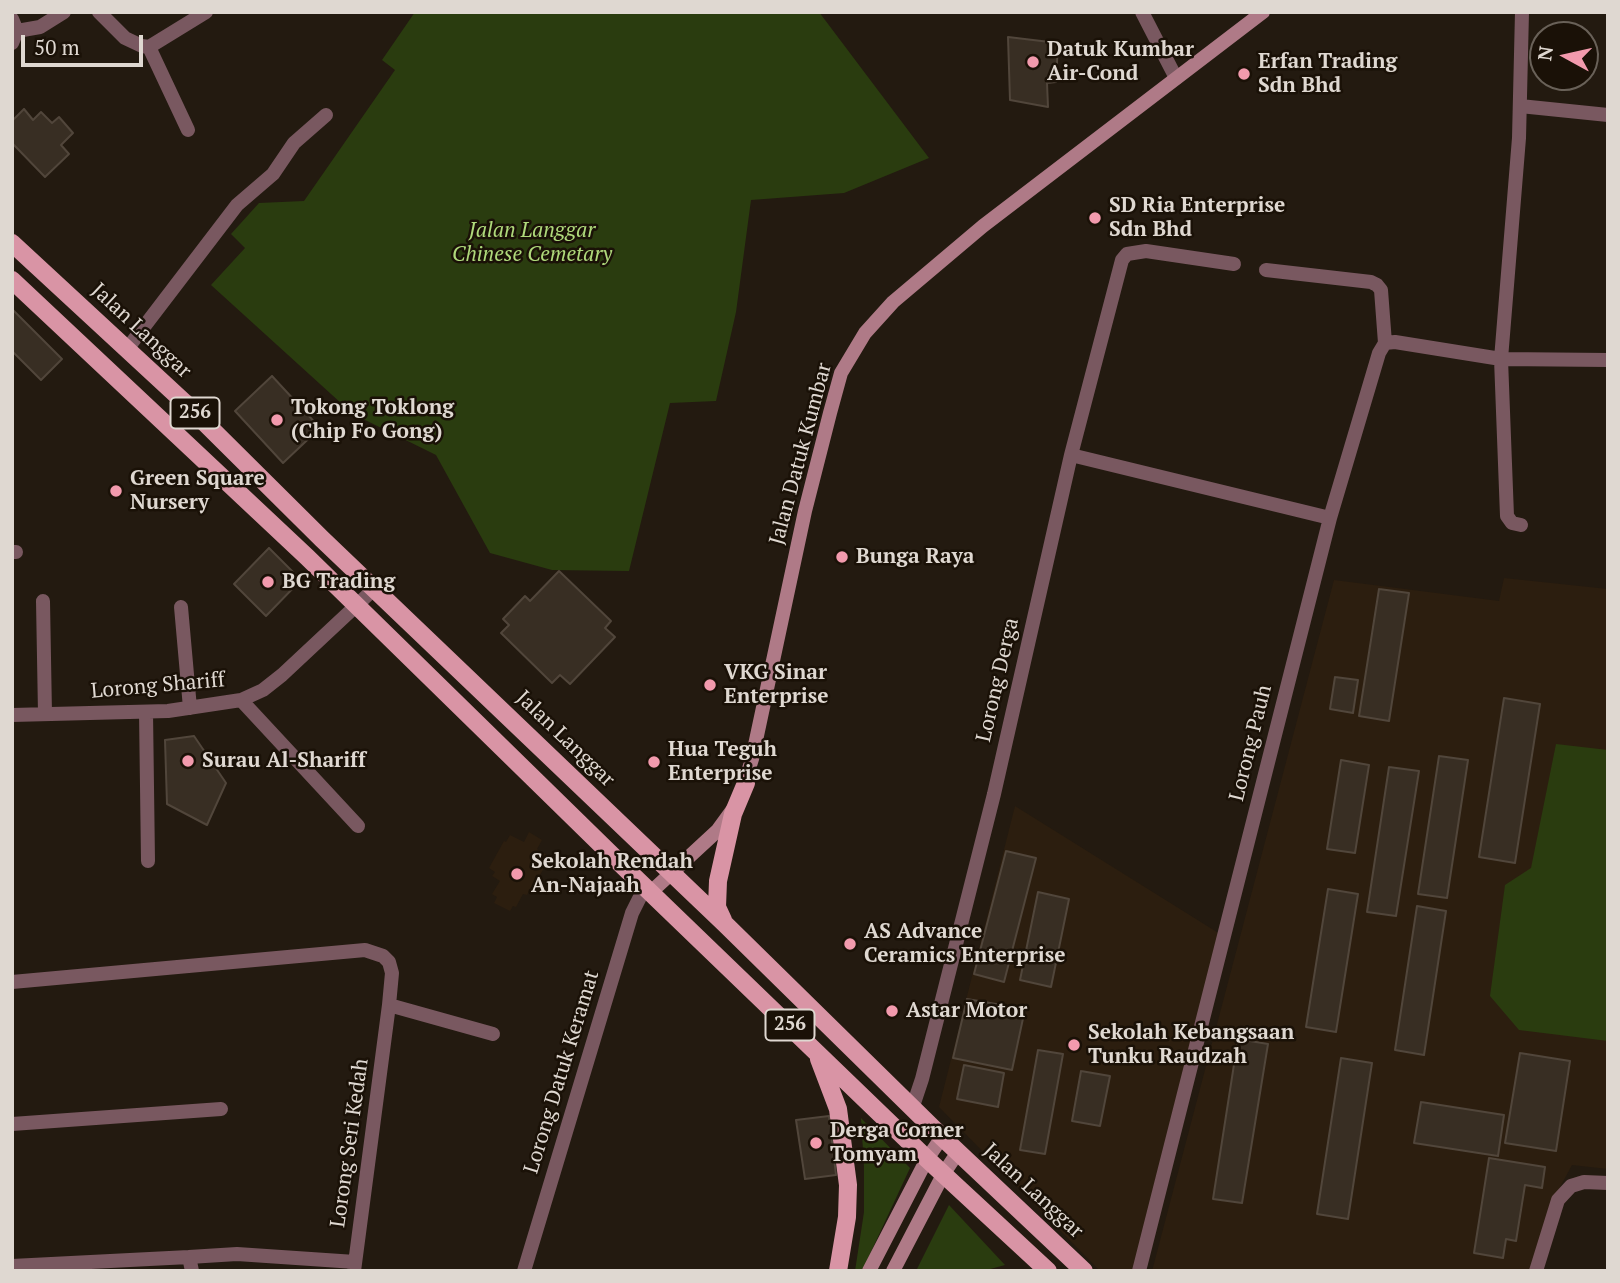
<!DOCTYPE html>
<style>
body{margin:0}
#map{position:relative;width:1620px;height:1283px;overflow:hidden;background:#231a10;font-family:"PT Serif",serif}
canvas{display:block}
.frame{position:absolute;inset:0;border:14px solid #dfd8d1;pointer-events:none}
.north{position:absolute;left:1529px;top:21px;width:70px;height:70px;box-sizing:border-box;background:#1a1107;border:2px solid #696158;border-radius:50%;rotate:278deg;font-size:19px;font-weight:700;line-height:28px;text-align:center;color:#dfd8d1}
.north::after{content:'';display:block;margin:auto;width:24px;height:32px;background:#f29aad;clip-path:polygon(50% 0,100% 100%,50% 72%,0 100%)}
.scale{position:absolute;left:21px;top:35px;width:122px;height:32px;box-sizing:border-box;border:4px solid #dfd8d1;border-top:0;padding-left:9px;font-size:21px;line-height:24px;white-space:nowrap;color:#dfd8d1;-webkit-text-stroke:5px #1a1107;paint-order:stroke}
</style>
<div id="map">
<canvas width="1620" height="1283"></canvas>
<div class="frame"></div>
<div class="north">N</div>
<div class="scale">50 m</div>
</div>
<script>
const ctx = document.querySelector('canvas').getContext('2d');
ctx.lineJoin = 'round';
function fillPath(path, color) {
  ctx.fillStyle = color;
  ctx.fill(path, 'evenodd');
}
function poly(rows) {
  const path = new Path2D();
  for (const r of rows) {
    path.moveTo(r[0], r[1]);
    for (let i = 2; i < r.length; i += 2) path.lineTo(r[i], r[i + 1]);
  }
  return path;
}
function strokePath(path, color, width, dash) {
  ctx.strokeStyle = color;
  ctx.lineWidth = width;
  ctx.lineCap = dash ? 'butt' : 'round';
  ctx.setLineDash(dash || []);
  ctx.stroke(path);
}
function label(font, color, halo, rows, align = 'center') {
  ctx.font = font + ' "PT Serif",serif';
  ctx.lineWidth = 5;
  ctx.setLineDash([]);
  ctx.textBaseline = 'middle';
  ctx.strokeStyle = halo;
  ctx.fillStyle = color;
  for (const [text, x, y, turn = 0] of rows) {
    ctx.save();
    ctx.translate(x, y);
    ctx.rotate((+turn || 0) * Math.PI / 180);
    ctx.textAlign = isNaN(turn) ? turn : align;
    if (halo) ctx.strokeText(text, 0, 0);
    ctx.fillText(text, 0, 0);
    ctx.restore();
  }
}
const built = poly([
 [1504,578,1608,589,1608,1169,1572,1165,1558,1191,1531,1271,1152,1271,1334,580,1499,601],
 [1015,806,1220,934,1136,1271,1100,1271,939,1107],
 [529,832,542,840,537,849,550,857,535,884,533,883,527,895,523,894,516,907,513,906,510,911,494,903,497,897,492,894,500,881,492,876,495,872,489,868,504,841,506,842,510,835,524,842]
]);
const green = poly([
 [415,12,819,12,929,158,844,193,751,200,736,312,716,401,670,403,629,571,552,570,490,553,436,455,353,414,211,285,245,248,231,234,259,203,304,201,395,70,382,60],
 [1556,744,1608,750,1608,1041,1519,1030,1490,996,1505,885,1531,868],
 [861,1118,910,1168,862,1271,855,1271,864,1212,864,1167],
 [949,1205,1005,1265,983,1271,916,1271]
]);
const building = poly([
 [1008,37,1058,43,1056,82,1047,83,1048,107,1010,100,1008,37],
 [24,109,33,120,41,112,52,123,59,117,73,133,61,145,69,154,45,177,12,143,12,121,24,109],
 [12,309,62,359,41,380,12,351,12,309],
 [272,376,320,428,283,463,235,411,272,376],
 [269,548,301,580,266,616,234,584,269,548],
 [559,571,611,621,605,628,615,637,570,684,560,675,552,683,501,633,509,625,503,619,525,596,530,601,559,571],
 [1379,589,1409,593,1389,721,1359,716,1379,589],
 [1335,677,1358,680,1353,713,1330,709,1335,677],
 [1504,698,1540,704,1515,863,1479,857,1504,698],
 [194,736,226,783,207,825,167,804,165,740,194,736],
 [1439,756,1468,760,1447,898,1418,894,1439,756],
 [1341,760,1369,765,1355,853,1327,849,1341,760],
 [1389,767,1419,771,1396,916,1367,912,1389,767],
 [1006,851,1036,858,1004,982,974,974,1006,851],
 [1328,889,1358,894,1336,1032,1306,1027,1328,889],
 [1038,892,1069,899,1051,987,1020,980,1038,892],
 [1417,906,1446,911,1424,1055,1395,1050,1417,906],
 [967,999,1025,1009,1012,1070,953,1058,967,999],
 [1238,1039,1268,1044,1242,1203,1213,1199,1238,1039],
 [1038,1050,1063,1054,1045,1154,1020,1150,1038,1050],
 [1520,1053,1570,1061,1556,1151,1505,1143,1520,1053],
 [1341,1058,1372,1063,1348,1219,1317,1214,1341,1058],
 [964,1065,1004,1073,998,1107,957,1099,964,1065],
 [1081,1071,1110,1076,1100,1126,1072,1121,1081,1071],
 [1421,1102,1504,1115,1498,1156,1414,1143,1421,1102],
 [829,1116,836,1175,805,1179,796,1120,829,1116],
 [1489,1158,1545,1167,1542,1188,1525,1185,1516,1241,1506,1239,1503,1258,1474,1253,1489,1158]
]);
const minor = poly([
 [99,12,125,38,142,46,149,47,206,12],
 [1142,12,1176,78],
 [12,19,17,31,12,43],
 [17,31,40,27,64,12],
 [149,47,188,130],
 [1520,106,1608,115],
 [1266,270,1371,282,1377,285,1381,290,1385,343],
 [127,349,237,205,273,174,294,143,326,115],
 [1071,455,1330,518],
 [1521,525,1512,523,1507,516,1501,359,1519,138,1522,12],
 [12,552,16,552],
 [43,601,45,714],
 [181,607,190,708],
 [241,700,358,826],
 [146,712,148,861],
 [12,715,168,711,241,700,263,690,282,675,374,589],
 [12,982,365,950,383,956,389,962,392,973,389,1005,354,1271],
 [389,1005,493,1034],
 [912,1109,922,1079,994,794,1071,455,1122,260,1127,254,1146,251,1234,264],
 [12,1124,221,1109],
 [189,1257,237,1254,355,1262],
 [12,1266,189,1257,192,1271],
 [524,1271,632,913,645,887],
 [1139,1271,1330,518,1379,353,1385,343,1395,342,1501,359,1608,360],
 [1536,1271,1558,1200,1571,1186,1584,1182,1608,1183]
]);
const secondary = poly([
 [742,791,752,759,805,511,830,413,841,373,865,333,893,302,983,226,1263,12],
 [651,892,717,831,733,809],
 [869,1271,927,1159,942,1137],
 [893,1271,944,1173,958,1152]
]);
const primary = poly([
 [12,243,184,402,322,539,725,924,942,1137,1084,1271],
 [12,280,307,557,624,867,927,1159,1048,1271],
 [723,920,717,907,718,881,733,814,746,783],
 [819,1059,838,1109,848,1185,847,1217,838,1271]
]);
const markers = [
 [1033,62,7,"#f29aad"],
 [1244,74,7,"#f29aad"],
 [1095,218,7,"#f29aad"],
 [277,420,7,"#f29aad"],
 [116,491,7,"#f29aad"],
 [842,557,7,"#f29aad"],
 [268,582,7,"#f29aad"],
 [710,685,7,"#f29aad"],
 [188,761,7,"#f29aad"],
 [654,762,7,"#f29aad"],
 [517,874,7,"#f29aad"],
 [850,944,7,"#f29aad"],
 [892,1011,7,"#f29aad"],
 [1074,1045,7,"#f29aad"],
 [816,1143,7,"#f29aad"]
];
const shields = [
 [195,413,49],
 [790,1025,49]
];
const shieldNames = [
 ["256",195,413],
 ["256",790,1025]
];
const poiNames = [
 ["Datuk Kumbar",1047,50],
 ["Air-Cond",1047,74],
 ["Erfan Trading",1258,62],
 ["Sdn Bhd",1258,86],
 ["SD Ria Enterprise",1109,206],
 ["Sdn Bhd",1109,230],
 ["Tokong Toklong",291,408],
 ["(Chip Fo Gong)",291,432],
 ["Green Square",130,479],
 ["Nursery",130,503],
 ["Bunga Raya",856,557],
 ["BG Trading",282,582],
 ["VKG Sinar",724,673],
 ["Enterprise",724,697],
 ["Hua Teguh",668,750],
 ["Enterprise",668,774],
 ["Surau Al-Shariff",202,761],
 ["Sekolah Rendah",531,862],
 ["An-Najaah",531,886],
 ["AS Advance",864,932],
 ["Ceramics Enterprise",864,956],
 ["Astar Motor",906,1011],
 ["Sekolah Kebangsaan",1088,1033],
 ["Tunku Raudzah",1088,1057],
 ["Derga Corner",830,1131],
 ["Tomyam",830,1155]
];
const parkNames = [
 ["Jalan Langgar",532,231],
 ["Chinese Cemetary",532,255]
];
const streetNames = [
 ["Jalan Langgar",141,331,43],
 ["Jalan Datuk Kumbar",801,454,-75],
 ["Lorong Derga",998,680,-77],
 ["Lorong Shariff",158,686,-5],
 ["Jalan Langgar",565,739,44],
 ["Lorong Pauh",1251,743,-76],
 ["Lorong Datuk Keramat",562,1072,-73],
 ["Lorong Seri Kedah",350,1143,-82],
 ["Jalan Langgar",1033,1191,43]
];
fillPath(built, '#2c1e0f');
fillPath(green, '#2a3c0f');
fillPath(building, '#382e23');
strokePath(building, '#51463b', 2);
strokePath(minor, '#795860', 14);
strokePath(secondary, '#af7a87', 14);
strokePath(primary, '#d994a5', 18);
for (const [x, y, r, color] of markers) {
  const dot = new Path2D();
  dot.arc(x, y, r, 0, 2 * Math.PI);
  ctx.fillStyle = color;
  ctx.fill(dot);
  strokePath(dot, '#1a1107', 2.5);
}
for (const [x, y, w] of shields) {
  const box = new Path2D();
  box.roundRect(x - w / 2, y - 15.5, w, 31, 5);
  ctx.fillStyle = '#1a1107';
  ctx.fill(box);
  strokePath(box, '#dfd8d1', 2);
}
label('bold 19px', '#dfd8d1', null, shieldNames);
label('bold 21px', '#dfd8d1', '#1a1107', poiNames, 'left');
label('italic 21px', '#afd97b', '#1a1107', parkNames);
label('21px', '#dfd8d1', '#1a1107', streetNames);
</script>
